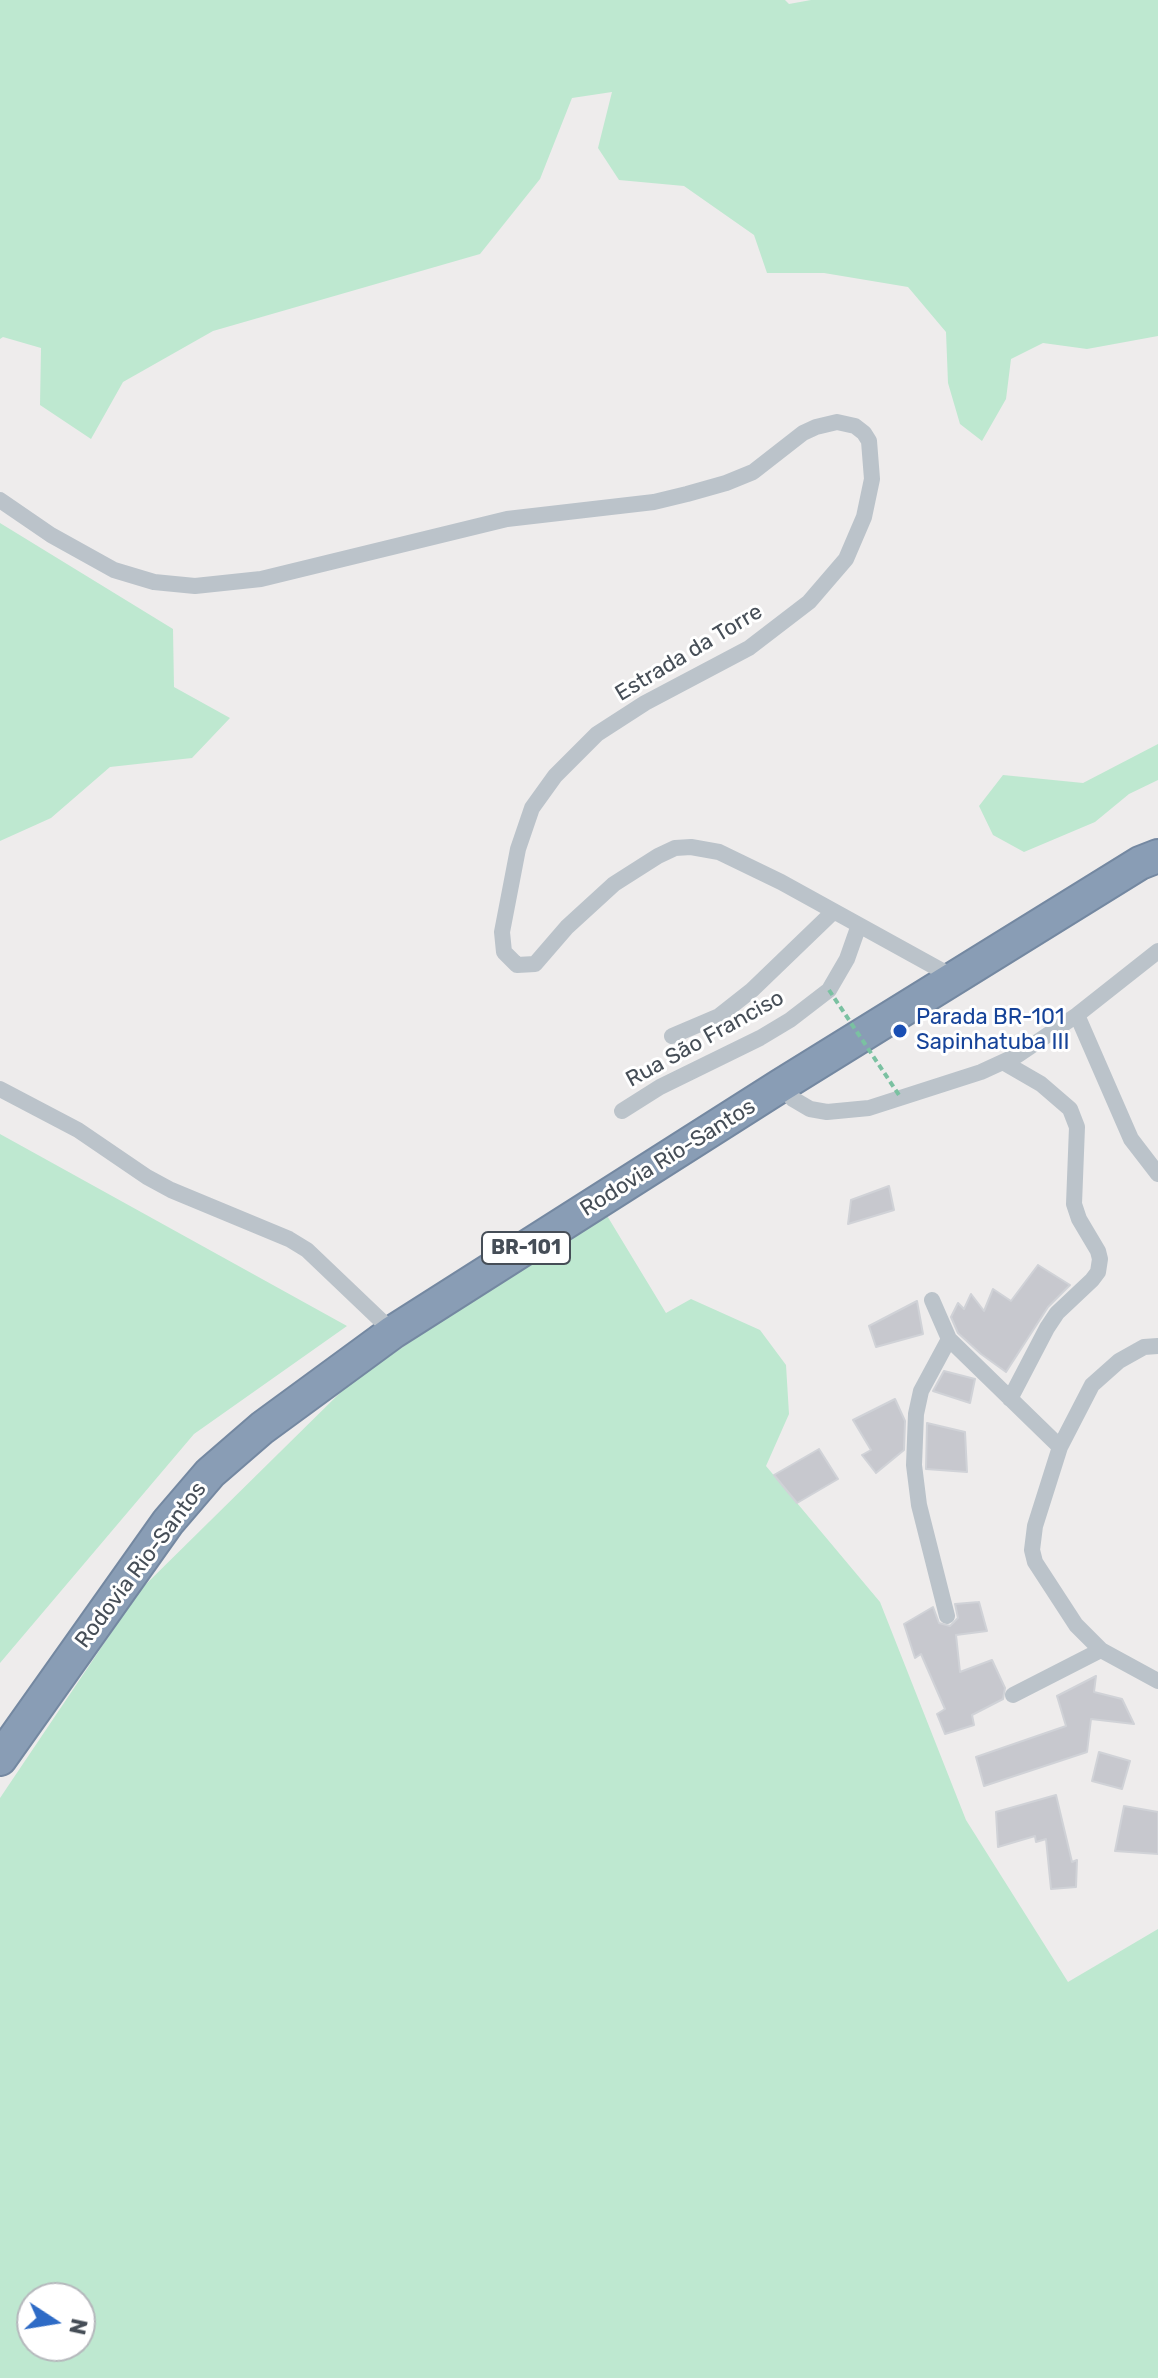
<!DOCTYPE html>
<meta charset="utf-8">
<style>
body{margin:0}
#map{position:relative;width:1158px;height:2378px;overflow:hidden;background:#eeecec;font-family:Rubik,sans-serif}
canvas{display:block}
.north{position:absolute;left:16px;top:2282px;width:80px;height:80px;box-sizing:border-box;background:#fff;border:2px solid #b5b8bc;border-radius:50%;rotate:102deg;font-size:22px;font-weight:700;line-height:32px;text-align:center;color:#464e57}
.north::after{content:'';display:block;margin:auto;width:28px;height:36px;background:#2e6bc6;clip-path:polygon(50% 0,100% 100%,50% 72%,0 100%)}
</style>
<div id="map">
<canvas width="1158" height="2378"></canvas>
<div class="north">N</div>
</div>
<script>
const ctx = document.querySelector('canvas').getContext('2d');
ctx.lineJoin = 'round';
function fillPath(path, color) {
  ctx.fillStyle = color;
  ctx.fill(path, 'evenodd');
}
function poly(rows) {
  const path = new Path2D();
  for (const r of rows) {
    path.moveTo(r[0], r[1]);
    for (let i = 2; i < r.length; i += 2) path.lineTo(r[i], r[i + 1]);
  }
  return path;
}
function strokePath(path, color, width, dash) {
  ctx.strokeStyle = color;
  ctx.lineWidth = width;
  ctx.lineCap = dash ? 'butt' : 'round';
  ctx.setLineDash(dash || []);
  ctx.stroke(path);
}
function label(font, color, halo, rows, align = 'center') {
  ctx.font = font + ' Rubik,sans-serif';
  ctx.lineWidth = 6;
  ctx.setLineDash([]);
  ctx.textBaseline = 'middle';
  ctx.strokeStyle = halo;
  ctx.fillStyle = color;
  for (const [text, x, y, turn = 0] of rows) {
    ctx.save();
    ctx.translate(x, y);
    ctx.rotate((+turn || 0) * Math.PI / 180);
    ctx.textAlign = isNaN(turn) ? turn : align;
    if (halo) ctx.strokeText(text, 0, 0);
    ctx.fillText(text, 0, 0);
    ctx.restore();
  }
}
const green = poly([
 [0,0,785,0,789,4,811,0,1158,0,1158,336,1087,349,1043,343,1011,359,1006,399,982,441,960,424,948,383,946,332,908,287,824,273,767,273,754,235,684,186,619,180,598,148,612,92,572,98,540,179,480,254,213,331,123,382,91,439,40,405,41,348,3,337,0,339],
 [0,523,173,629,174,687,230,718,192,758,110,767,51,818,0,841],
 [1158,744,1158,780,1129,794,1095,822,1024,852,993,835,979,806,1003,775,1083,783],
 [0,1134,347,1326,194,1434,0,1663],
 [606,1214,666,1313,691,1299,760,1330,786,1365,789,1414,766,1466,880,1602,966,1820,1068,1982,1158,1929,1158,2378,0,2378,0,1798,140,1590,349,1384,528,1261],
 [32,2298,80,2298,80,2346,32,2346]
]);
const building = poly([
 [889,1186,894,1210,848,1224,851,1200,889,1186],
 [1038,1265,1070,1285,1048,1307,1006,1372,981,1354,958,1333,951,1317,958,1303,964,1309,971,1294,984,1311,993,1289,1011,1301,1038,1265],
 [917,1301,923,1334,876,1347,869,1326,917,1301],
 [944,1371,975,1379,970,1403,933,1391,944,1371],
 [895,1399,905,1421,904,1450,876,1473,862,1455,871,1450,853,1420,895,1399],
 [927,1423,965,1432,967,1472,926,1469,927,1423],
 [819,1449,838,1479,797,1503,774,1475,819,1449],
 [979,1602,987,1631,956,1635,960,1672,992,1660,1005,1688,1003,1699,972,1715,974,1725,945,1734,937,1714,945,1709,921,1654,915,1658,904,1624,933,1607,939,1623,950,1626,958,1618,955,1604,979,1602],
 [1096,1676,1094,1692,1122,1699,1134,1724,1091,1719,1087,1752,984,1786,976,1757,1066,1726,1057,1696,1096,1676],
 [1099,1752,1130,1761,1122,1789,1092,1781,1099,1752],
 [1056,1795,1072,1862,1077,1860,1076,1887,1051,1889,1046,1839,1036,1842,1035,1836,998,1847,996,1812,1056,1795],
 [1124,1806,1158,1812,1158,1854,1115,1851,1124,1806]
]);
const street = poly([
 [0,500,51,535,114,570,154,582,195,586,261,579,507,519,654,502,687,494,726,483,753,472,803,433,816,427,837,422,855,426,864,433,869,441,872,479,864,517,846,559,809,602,749,648,645,703,597,734,555,776,532,808,518,849,502,932,504,952,517,965,535,964,567,927,614,884,658,856,675,848,691,847,719,852,781,882,955,978],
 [1077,1015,1131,1139,1158,1174],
 [672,1036,719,1016,752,990,833,912],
 [1003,1062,1041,1084,1070,1109,1077,1127,1074,1204,1079,1219,1098,1251,1100,1259,1098,1272,1092,1280,1057,1313,1047,1328,1010,1399],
 [780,1086,793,1099,810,1109,827,1112,869,1108,981,1072,1018,1055,1077,1015,1158,951],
 [0,1089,78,1130,147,1177,171,1190,289,1239,307,1250,393,1332],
 [622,1111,660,1087,760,1038,790,1020,829,990,847,959,859,925],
 [932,1300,949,1339,1060,1447],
 [1158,1346,1144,1347,1119,1361,1092,1385,1060,1447,1035,1526,1032,1550,1035,1562,1076,1625,1101,1650,1158,1681],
 [947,1616,919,1505,914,1465,916,1414,921,1391,949,1339],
 [1013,1695,1101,1650]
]);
const highway = poly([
 [0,1759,168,1522,210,1473,262,1428,393,1332,780,1086,1140,863,1158,856]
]);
const pathBridge = poly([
 [829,990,901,1098]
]);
const markers = [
 [900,1031,8,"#1a4fb4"]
];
const shields = [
 [526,1248,88]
];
const shieldNames = [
 ["BR-101",526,1248]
];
const streetNames = [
 ["Estrada da Torre",689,653,-31],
 ["Rua São Franciso",705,1039,-29],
 ["Rodovia Rio-Santos",668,1158,-32],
 ["Rodovia Rio-Santos",141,1565,-53]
];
const transitNames = [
 ["Parada BR-101",916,1018],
 ["Sapinhatuba III",916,1043]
];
fillPath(green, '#bee8d0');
fillPath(building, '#c7c8ce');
strokePath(building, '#d0d2d7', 2);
strokePath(highway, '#7488a1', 36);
strokePath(street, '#bbc3ca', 16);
strokePath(highway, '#899db5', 32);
strokePath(pathBridge, '#7ac1a1', 4, [6, 4]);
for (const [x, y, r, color] of markers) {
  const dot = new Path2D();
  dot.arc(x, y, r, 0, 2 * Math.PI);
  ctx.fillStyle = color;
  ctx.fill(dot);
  strokePath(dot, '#fff', 3);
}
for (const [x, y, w] of shields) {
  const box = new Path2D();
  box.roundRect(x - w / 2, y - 16, w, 32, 6);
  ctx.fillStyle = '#fff';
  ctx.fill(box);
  strokePath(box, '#464e57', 2);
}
label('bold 20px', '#464e57', null, shieldNames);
label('22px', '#464e57', '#fff', streetNames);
label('22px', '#164399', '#fff', transitNames, 'left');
</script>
